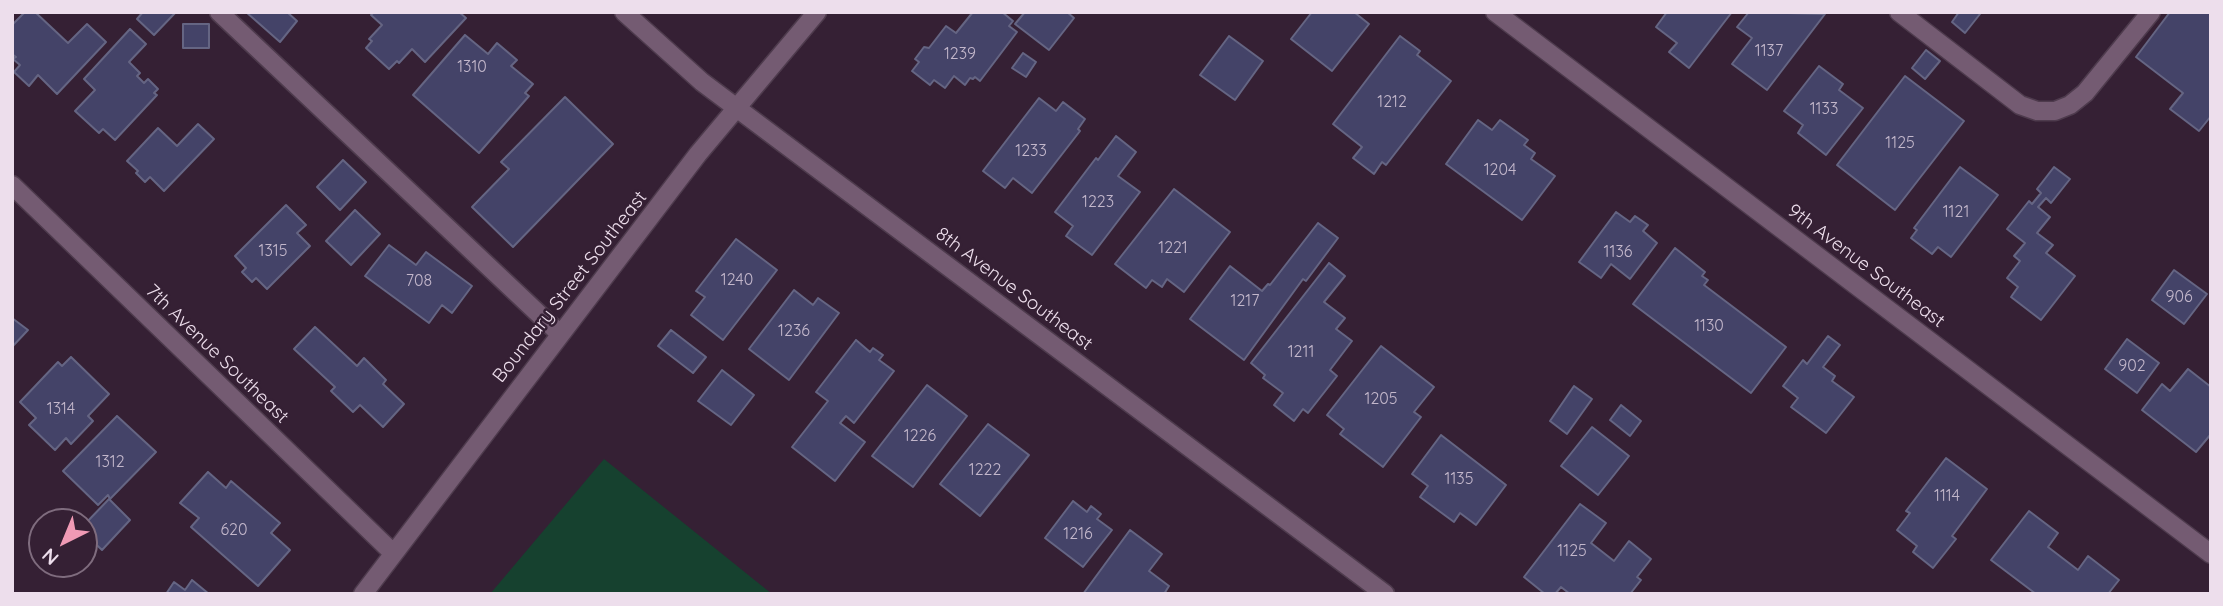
<!DOCTYPE html>
<style>
body{margin:0}
#map{position:relative;width:2223px;height:606px;overflow:hidden;background:#352034;font-family:Quicksand,sans-serif}
canvas{display:block}
.frame{position:absolute;inset:0;border:14px solid #eddeec;pointer-events:none}
.north{position:absolute;left:28px;top:508px;width:70px;height:70px;box-sizing:border-box;background:#352034;border:2px solid #7f6c7e;border-radius:50%;rotate:223deg;font-size:19px;font-weight:700;line-height:28px;text-align:center;color:#eddeec}
.north::after{content:'';display:block;margin:auto;width:24px;height:32px;background:#f09ab5;clip-path:polygon(50% 0,100% 100%,50% 72%,0 100%)}
</style>
<div id="map">
<canvas width="2223" height="606"></canvas>
<div class="frame"></div>
<div class="north">N</div>
</div>
<script>
const ctx = document.querySelector('canvas').getContext('2d');
ctx.lineJoin = 'round';
function fillPath(path, color) {
  ctx.fillStyle = color;
  ctx.fill(path, 'evenodd');
}
function poly(rows) {
  const path = new Path2D();
  for (const r of rows) {
    path.moveTo(r[0], r[1]);
    for (let i = 2; i < r.length; i += 2) path.lineTo(r[i], r[i + 1]);
  }
  return path;
}
function strokePath(path, color, width, dash) {
  ctx.strokeStyle = color;
  ctx.lineWidth = width;
  ctx.lineCap = dash ? 'butt' : 'round';
  ctx.setLineDash(dash || []);
  ctx.stroke(path);
}
function label(font, color, halo, rows, align = 'center') {
  ctx.font = font + ' Quicksand,sans-serif';
  ctx.lineWidth = 5;
  ctx.setLineDash([]);
  ctx.textBaseline = 'middle';
  ctx.strokeStyle = halo;
  ctx.fillStyle = color;
  for (const [text, x, y, turn = 0] of rows) {
    ctx.save();
    ctx.translate(x, y);
    ctx.rotate((+turn || 0) * Math.PI / 180);
    ctx.textAlign = isNaN(turn) ? turn : align;
    if (halo) ctx.strokeText(text, 0, 0);
    ctx.fillText(text, 0, 0);
    ctx.restore();
  }
}
const green = poly([
 [604,459,772,594,490,594]
]);
const building = poly([
 [25,12,35,12,68,43,87,24,106,42,57,94,38,75,29,86,14,72,20,65,13,59,16,57,12,54,12,25,25,12],
 [143,12,176,12,154,35,137,19,143,12],
 [246,12,287,12,297,21,280,42,246,12],
 [374,12,459,12,466,18,425,62,412,49,399,63,397,61,389,69,366,48,372,41,369,39,382,25,371,15,374,12],
 [973,12,1002,12,1013,21,1009,26,1017,32,980,81,975,77,973,79,970,78,965,85,954,76,945,88,934,80,930,85,912,71,919,62,915,59,924,47,929,48,946,26,956,33,973,12],
 [1025,12,1067,12,1074,18,1049,50,1015,24,1025,12],
 [1312,12,1354,12,1369,24,1332,71,1291,39,1312,12],
 [1667,12,1732,12,1689,68,1669,52,1677,43,1656,27,1667,12],
 [1749,12,1825,14,1767,90,1732,64,1752,38,1737,27,1749,12],
 [1959,12,1977,12,1980,14,1965,33,1952,22,1959,12],
 [2170,12,2211,12,2211,116,2199,131,2170,109,2183,93,2136,57,2170,12],
 [183,24,209,24,209,48,183,48,183,24],
 [130,29,146,44,129,62,140,73,137,76,144,83,148,79,158,89,154,93,157,95,115,140,103,129,99,133,75,111,95,90,84,79,130,29],
 [465,35,488,54,497,43,517,60,511,66,533,84,525,93,529,96,479,153,413,95,465,35],
 [1229,36,1263,61,1235,100,1200,75,1229,36],
 [1400,36,1420,51,1417,55,1451,81,1386,165,1382,162,1374,174,1353,158,1362,147,1333,124,1400,36],
 [1926,50,1940,61,1925,79,1912,68,1926,50],
 [1023,53,1036,62,1026,77,1012,68,1023,53],
 [1819,66,1843,84,1839,90,1863,108,1826,155,1798,133,1803,125,1784,111,1819,66],
 [1905,76,1964,121,1895,210,1837,165,1905,76],
 [565,97,613,144,513,247,472,207,509,169,501,162,565,97],
 [1039,98,1056,111,1063,102,1085,119,1078,129,1080,131,1032,193,1013,178,1005,188,983,171,1039,98],
 [1478,120,1492,130,1500,120,1528,140,1524,145,1535,153,1531,159,1555,176,1522,220,1446,164,1478,120],
 [198,124,214,139,164,191,150,177,145,182,136,173,138,171,127,161,158,128,177,146,198,124],
 [1116,136,1136,152,1118,176,1140,192,1092,255,1066,236,1073,226,1055,212,1096,158,1098,160,1116,136],
 [343,160,366,182,340,210,317,187,343,160],
 [1960,167,1998,195,1951,257,1938,247,1932,254,1911,238,1917,230,1914,228,1960,167],
 [2054,167,2070,179,2051,203,2046,198,2038,207,2050,217,2037,233,2053,245,2046,253,2075,276,2041,320,2011,297,2018,287,2007,278,2020,261,2014,256,2025,243,2007,229,2029,201,2032,204,2041,193,2037,189,2054,167],
 [1174,189,1230,232,1184,292,1167,279,1162,287,1152,280,1146,288,1115,264,1174,189],
 [286,205,306,225,297,233,310,246,267,289,256,278,252,282,242,272,246,268,235,256,286,205],
 [355,210,380,234,351,265,326,241,355,210],
 [1616,212,1630,222,1635,216,1648,225,1643,231,1657,243,1630,279,1611,264,1601,278,1579,262,1616,212],
 [1318,223,1338,238,1306,281,1303,279,1244,360,1190,319,1230,266,1262,291,1268,284,1270,285,1318,223],
 [736,239,777,270,723,340,691,315,705,297,696,291,736,239],
 [389,245,416,265,426,252,472,286,452,313,442,305,429,323,365,276,389,245],
 [1675,248,1705,272,1702,276,1708,280,1704,285,1786,347,1751,393,1633,304,1675,248],
 [1329,263,1345,276,1324,302,1345,318,1336,329,1352,341,1330,370,1337,376,1308,413,1303,409,1294,421,1274,405,1283,393,1263,378,1265,375,1251,363,1329,263],
 [2174,270,2207,294,2184,324,2152,300,2174,270],
 [794,290,813,305,818,298,839,313,789,380,749,349,794,290],
 [12,318,28,330,12,347,12,318],
 [315,327,357,366,364,358,386,380,383,384,404,404,383,427,360,405,353,412,331,391,335,387,294,349,315,327],
 [671,330,706,357,693,373,658,346,671,330],
 [1828,336,1840,345,1823,367,1835,376,1832,381,1854,397,1826,433,1791,407,1798,398,1783,386,1803,360,1807,364,1828,336],
 [2127,339,2159,363,2137,393,2105,369,2127,339],
 [856,340,870,352,873,348,883,355,879,360,894,371,854,423,846,416,840,423,865,442,835,481,792,447,828,401,816,392,856,340],
 [1381,346,1434,387,1414,412,1421,417,1383,467,1340,434,1344,429,1327,415,1381,346],
 [71,357,109,394,88,416,93,421,71,444,66,438,55,450,29,425,36,418,20,402,58,362,62,366,71,357],
 [2188,369,2211,387,2211,434,2196,452,2142,410,2162,384,2170,391,2188,369],
 [722,370,754,395,731,425,698,401,722,370],
 [927,385,967,416,913,487,872,456,927,385],
 [1574,386,1592,399,1567,434,1550,421,1574,386],
 [1621,405,1641,421,1630,436,1610,420,1621,405],
 [117,416,156,452,110,499,108,495,98,505,63,471,117,416],
 [988,424,1029,455,980,516,940,484,988,424],
 [1592,427,1629,456,1598,495,1561,466,1592,427],
 [1441,435,1506,485,1476,525,1460,513,1454,522,1420,497,1428,486,1412,474,1441,435],
 [1946,458,1987,489,1952,536,1956,539,1933,568,1913,552,1917,546,1897,530,1910,513,1906,511,1946,458],
 [208,472,226,488,231,481,280,523,271,533,290,550,258,586,191,527,199,518,180,503,208,472],
 [109,499,130,520,102,550,84,533,84,525,109,499],
 [1073,501,1087,512,1091,506,1101,514,1097,519,1112,530,1083,567,1045,538,1073,501],
 [1580,504,1606,523,1591,543,1614,561,1629,541,1651,559,1637,577,1641,580,1630,594,1570,594,1561,587,1555,594,1545,594,1524,577,1580,504],
 [2029,511,2058,533,2048,547,2078,570,2088,556,2119,580,2108,594,2036,594,1991,560,2029,511],
 [1130,530,1162,554,1149,571,1169,586,1164,594,1083,594,1130,530],
 [192,580,209,594,166,594,174,582,185,590,192,580]
]);
const minor = poly([
 [219,12,560,334],
 [624,12,702,82,1385,594],
 [1495,12,2211,554],
 [1899,12,2020,105,2037,111,2055,111,2070,105,2085,93,2151,12],
 [12,185,393,553],
 [363,594,698,154,817,12]
]);
const numberNames = [
 ["1137",1769,51],
 ["1239",960,54],
 ["1310",472,67],
 ["1212",1392,102],
 ["1133",1824,109],
 ["1125",1900,143],
 ["1233",1031,151],
 ["1204",1500,170],
 ["1223",1098,202],
 ["1121",1956,212],
 ["1221",1173,248],
 ["1315",273,251],
 ["1136",1618,252],
 ["1240",737,280],
 ["708",419,281],
 ["906",2179,297],
 ["1217",1245,301],
 ["1130",1709,326],
 ["1236",794,331],
 ["1211",1301,352],
 ["902",2132,366],
 ["1205",1381,399],
 ["1314",61,409],
 ["1226",920,436],
 ["1312",110,462],
 ["1222",985,470],
 ["1135",1459,479],
 ["1114",1947,496],
 ["620",234,530],
 ["1216",1078,534],
 ["1125",1572,551]
];
const streetNames = [
 ["9th Avenue Southeast",1866,266,37],
 ["Boundary Street Southeast",570,287,-52],
 ["8th Avenue Southeast",1014,289,37],
 ["7th Avenue Southeast",217,354,44]
];
fillPath(green, '#16412f');
fillPath(building, '#444368');
strokePath(building, '#656583', 2);
strokePath(minor, '#4e3b4d', 21);
strokePath(minor, '#745b72', 18);
label('16px', '#c3b7cb', null, numberNames);
label('19px', '#eddeec', '#352034', streetNames);
</script>
